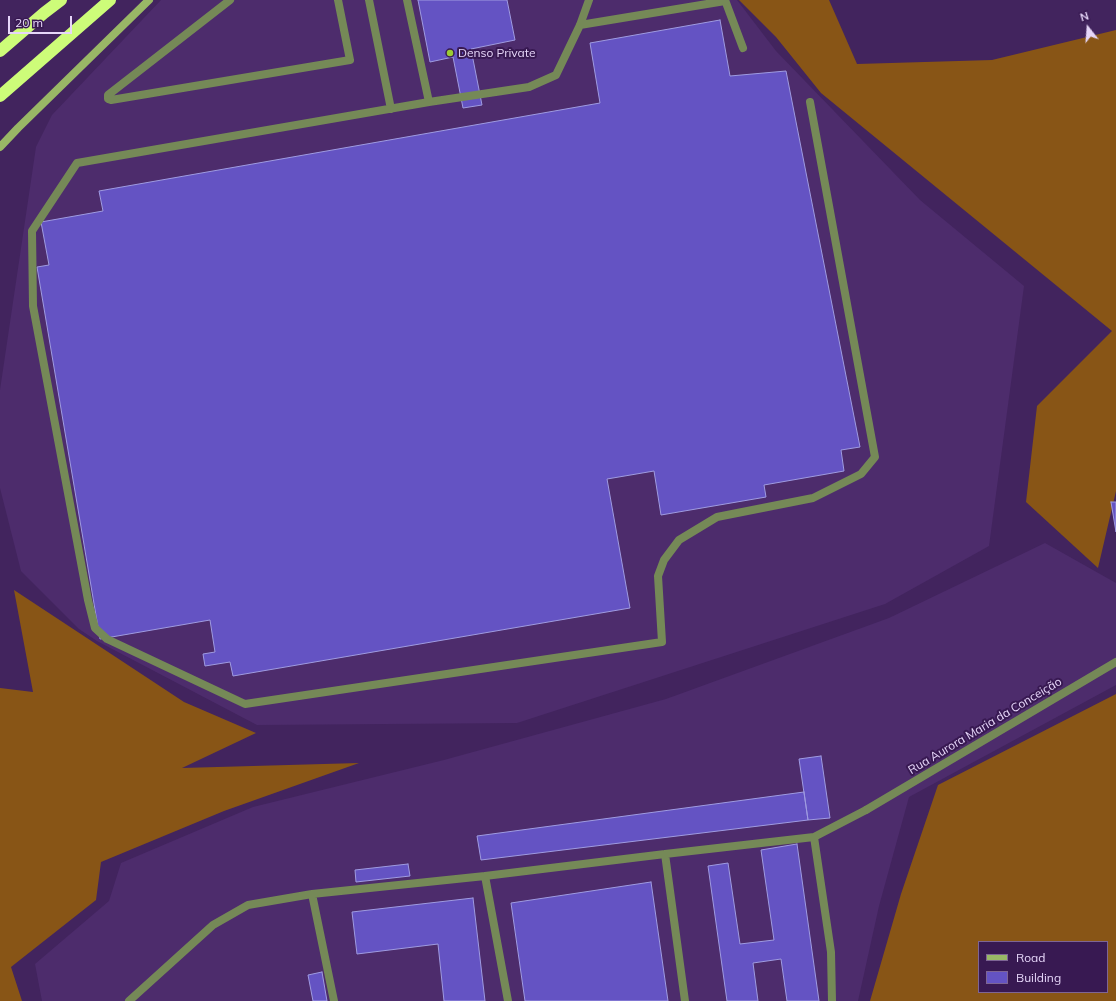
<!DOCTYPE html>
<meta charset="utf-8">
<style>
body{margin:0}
#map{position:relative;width:1116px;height:1001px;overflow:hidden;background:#42245e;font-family:Mulish,sans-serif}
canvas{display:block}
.legend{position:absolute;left:978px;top:941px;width:130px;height:52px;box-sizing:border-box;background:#381952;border:1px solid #7e6595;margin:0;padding:5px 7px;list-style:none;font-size:12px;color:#e6d6f9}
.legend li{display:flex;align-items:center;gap:8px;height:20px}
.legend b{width:20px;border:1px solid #7e6595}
.north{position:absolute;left:1068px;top:8px;width:40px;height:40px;-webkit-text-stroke:3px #381952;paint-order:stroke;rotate:343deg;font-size:11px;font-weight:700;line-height:16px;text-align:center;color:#e6d6f9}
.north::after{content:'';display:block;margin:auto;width:14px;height:18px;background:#e6d6f9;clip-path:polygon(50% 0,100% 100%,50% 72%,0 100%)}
.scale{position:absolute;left:8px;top:16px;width:64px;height:18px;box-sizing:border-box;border:2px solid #e6d6f9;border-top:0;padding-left:5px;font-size:12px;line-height:14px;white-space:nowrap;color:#e6d6f9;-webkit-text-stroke:3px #381952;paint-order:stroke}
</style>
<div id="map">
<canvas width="1116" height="1001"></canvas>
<ul class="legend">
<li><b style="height:5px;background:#99b766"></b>Road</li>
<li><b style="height:11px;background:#6453c3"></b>Building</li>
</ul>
<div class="north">N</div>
<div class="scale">20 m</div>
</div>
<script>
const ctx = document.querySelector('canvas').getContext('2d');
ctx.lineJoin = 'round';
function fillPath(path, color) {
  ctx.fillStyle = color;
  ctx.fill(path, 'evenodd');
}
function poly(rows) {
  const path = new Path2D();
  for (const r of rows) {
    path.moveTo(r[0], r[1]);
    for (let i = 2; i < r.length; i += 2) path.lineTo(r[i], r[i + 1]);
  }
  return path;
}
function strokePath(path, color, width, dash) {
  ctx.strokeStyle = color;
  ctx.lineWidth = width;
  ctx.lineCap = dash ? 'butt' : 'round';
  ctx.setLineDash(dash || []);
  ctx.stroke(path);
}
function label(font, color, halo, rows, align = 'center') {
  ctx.font = font + ' Mulish,sans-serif';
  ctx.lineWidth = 4;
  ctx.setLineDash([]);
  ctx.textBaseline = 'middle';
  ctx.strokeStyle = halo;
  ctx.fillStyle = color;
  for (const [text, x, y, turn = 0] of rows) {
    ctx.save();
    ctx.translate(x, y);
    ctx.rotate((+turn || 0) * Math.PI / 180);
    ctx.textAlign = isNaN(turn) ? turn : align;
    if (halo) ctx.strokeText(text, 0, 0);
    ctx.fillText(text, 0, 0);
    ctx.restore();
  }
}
const built = poly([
 [161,0,737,0,776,51,920,200,1024,286,989,546,885,604,517,723,257,725,97,641,79,629,21,571,0,488,0,390,36,147,52,115],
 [1045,543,1116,583,1116,685,909,797,879,906,858,1001,42,1001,35,964,109,901,121,863,253,807,444,760,666,699,889,618]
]);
const forest = poly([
 [739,0,829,0,857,64,992,60,1116,30,1116,491,1098,568,1026,502,1037,406,1112,331,821,93,776,37],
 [14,590,184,702,256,733,182,768,359,763,224,811,101,862,96,900,11,967,22,1001,0,1001,0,688,33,692],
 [1116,694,1116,1001,870,1001,901,894,938,785],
 [979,942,1107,942,1107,992,979,992]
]);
const building = poly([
 [418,0,507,0,515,40,471,49,482,105,463,108,453,57,430,62,418,0],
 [720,20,730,76,786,71,860,447,841,450,844,471,764,485,766,497,661,515,654,471,607,479,630,608,233,676,230,662,205,666,203,654,215,652,210,620,100,639,37,267,49,265,41,222,103,211,99,191,600,103,590,43,720,20],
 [1111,502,1116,502,1116,532,1111,502],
 [821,756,830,818,808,820,799,759,821,756],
 [804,792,808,820,481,860,477,836,804,792],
 [797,844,819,1001,787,1001,781,959,753,963,758,1001,727,1001,708,866,728,863,740,944,774,940,761,850,797,844],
 [408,864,410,876,356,882,355,870,408,864],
 [651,882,668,1001,525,1001,511,903,651,882],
 [473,898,485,1001,444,1001,438,944,357,954,352,912,473,898],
 [322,972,327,1001,313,1001,308,975,322,972]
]);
const service = poly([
 [230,0,108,95,108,99,111,100,350,60,338,0],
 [369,0,391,109],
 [407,0,429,102],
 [589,0,580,25,556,75,529,87,429,102,77,163,32,231,33,306,88,600,95,628,107,639,245,704,662,642,658,576,664,560,679,540,717,517,813,498,861,474,875,457,810,102],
 [725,0,743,48],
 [580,25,725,1],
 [814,837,866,810],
 [665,854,685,1001],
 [485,876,508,1001],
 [129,1001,213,925,248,905,312,894],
 [334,1001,312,894,485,876,665,854,814,837,831,952,832,1001]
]);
const minor = poly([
 [866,810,1116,662]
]);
const secondary = poly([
 [0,147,18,128,149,0]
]);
const motorway = poly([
 [0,51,44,13,61,0],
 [0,96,110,0]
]);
const markers = [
 [450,53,4,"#9bcb33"]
];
const poiNames = [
 ["Denso Private",458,53]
];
const streetNames = [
 ["Rua Aurora Maria da Conceição",985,726,-31]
];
fillPath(built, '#4d2c6c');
fillPath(forest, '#885516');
fillPath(building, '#6453c3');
strokePath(building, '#9f9be1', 1);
strokePath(service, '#758957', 8);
strokePath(minor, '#758957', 8);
strokePath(secondary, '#99b766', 8);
strokePath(motorway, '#cdfc79', 12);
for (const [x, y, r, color] of markers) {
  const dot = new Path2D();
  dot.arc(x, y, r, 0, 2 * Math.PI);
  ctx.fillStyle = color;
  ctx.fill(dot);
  strokePath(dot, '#381952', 1.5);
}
label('12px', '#e6d6f9', '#381952', poiNames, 'left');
label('12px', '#e6d6f9', '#381952', streetNames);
</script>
